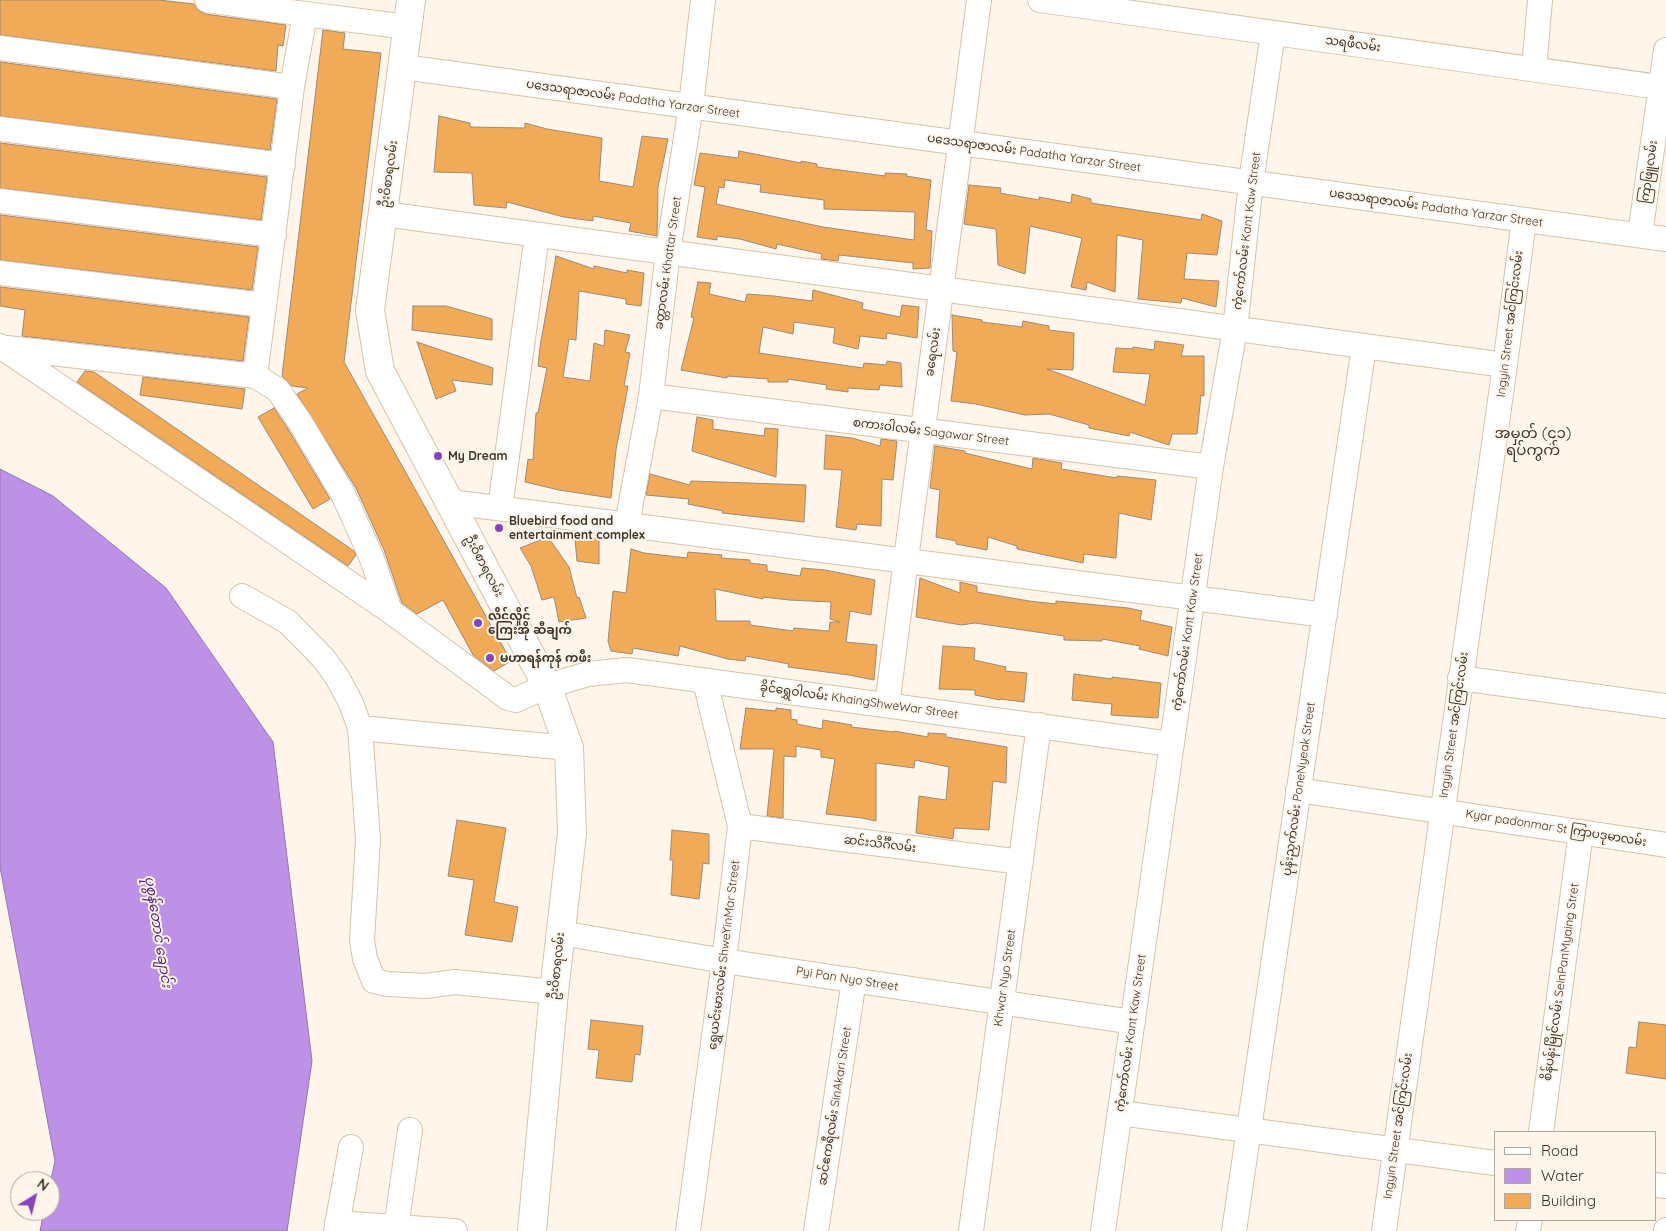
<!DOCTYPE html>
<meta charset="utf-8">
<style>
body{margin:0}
#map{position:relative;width:1666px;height:1231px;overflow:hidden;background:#fff5eb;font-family:Quicksand,sans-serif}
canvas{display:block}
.legend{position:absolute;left:1494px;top:1131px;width:162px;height:90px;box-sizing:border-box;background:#fff5eb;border:1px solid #b1a89e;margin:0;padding:6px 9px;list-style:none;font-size:15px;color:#3d342a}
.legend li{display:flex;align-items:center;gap:10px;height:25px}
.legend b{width:25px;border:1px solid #b1a89e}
.north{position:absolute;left:10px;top:1171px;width:50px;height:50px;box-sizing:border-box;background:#fff5eb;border:1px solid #b1a89e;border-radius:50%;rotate:36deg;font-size:14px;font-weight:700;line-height:20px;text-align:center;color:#3d342a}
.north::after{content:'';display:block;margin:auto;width:18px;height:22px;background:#8644b8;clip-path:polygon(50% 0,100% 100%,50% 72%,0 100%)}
</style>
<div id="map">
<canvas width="1666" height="1231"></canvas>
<ul class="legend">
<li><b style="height:6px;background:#fff"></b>Road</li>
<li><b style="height:14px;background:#bd91e6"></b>Water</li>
<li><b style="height:14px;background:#f1ab58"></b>Building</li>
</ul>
<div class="north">N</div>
</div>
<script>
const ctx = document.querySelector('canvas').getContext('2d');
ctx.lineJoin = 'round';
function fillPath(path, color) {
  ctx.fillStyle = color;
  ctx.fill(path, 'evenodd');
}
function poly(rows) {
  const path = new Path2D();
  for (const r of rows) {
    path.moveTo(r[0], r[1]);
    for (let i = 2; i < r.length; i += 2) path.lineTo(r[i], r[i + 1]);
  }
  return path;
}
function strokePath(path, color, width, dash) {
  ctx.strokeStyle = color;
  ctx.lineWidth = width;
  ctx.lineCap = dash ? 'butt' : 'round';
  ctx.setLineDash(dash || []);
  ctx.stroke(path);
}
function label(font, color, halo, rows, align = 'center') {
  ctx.font = font + ' Quicksand,"Noto Sans Myanmar",sans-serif';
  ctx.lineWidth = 4;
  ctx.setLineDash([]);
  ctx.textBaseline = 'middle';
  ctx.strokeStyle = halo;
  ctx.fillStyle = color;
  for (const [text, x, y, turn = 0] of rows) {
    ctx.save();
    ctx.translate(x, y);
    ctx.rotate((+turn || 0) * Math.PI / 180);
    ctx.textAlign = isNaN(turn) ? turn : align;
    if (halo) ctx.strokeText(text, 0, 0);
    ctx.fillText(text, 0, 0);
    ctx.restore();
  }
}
const water = poly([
 [0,469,53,496,166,588,273,742,312,1061,287,1231,40,1231,44,1211,50,1211,50,1184,55,1161,0,867,0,469]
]);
const building = poly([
 [0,0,159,0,194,4,198,10,205,14,286,25,283,46,278,45,276,71,0,35,0,0],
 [323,30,345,33,343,49,381,53,344,362,511,661,494,671,473,655,443,600,417,614,402,603,384,550,356,488,297,394,308,388,292,386,282,376,323,30],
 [0,62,277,99,270,150,0,116,0,62],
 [439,116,470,123,470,127,525,128,525,123,547,129,602,138,599,181,633,187,642,136,668,139,658,187,657,236,629,231,631,223,593,216,593,221,564,217,507,202,506,208,474,205,472,173,434,172,439,116],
 [0,143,267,177,261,220,0,188,0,143],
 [739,151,801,163,801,161,817,164,817,167,885,176,885,173,907,174,906,176,931,180,926,230,932,231,930,268,913,269,913,263,839,255,838,261,821,259,822,254,777,244,776,249,740,239,717,236,717,240,697,237,705,187,694,185,700,153,738,158,739,151],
 [725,180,761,185,760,192,824,200,824,209,915,212,914,240,823,227,716,204,719,187,724,188,725,180],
 [969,185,1001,188,1000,193,1039,200,1039,197,1071,203,1072,194,1091,199,1091,203,1201,220,1202,214,1222,221,1217,255,1187,253,1184,279,1219,281,1216,307,1182,298,1181,303,1138,299,1143,240,1117,235,1115,292,1087,282,1086,290,1071,287,1082,238,1030,226,1025,274,998,265,996,229,964,224,969,185],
 [0,215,258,247,252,290,0,260,0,215],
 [556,256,594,269,594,266,627,273,627,270,644,273,641,306,626,304,626,299,579,291,576,340,569,339,563,377,590,381,594,343,604,346,605,330,630,335,625,352,630,353,624,386,628,386,616,450,611,498,559,490,525,482,528,459,533,460,536,413,538,413,547,368,538,366,540,347,556,256],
 [698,282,711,283,709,294,745,302,747,294,774,296,812,301,813,290,863,303,862,309,900,317,902,305,919,307,917,338,887,333,886,339,860,336,858,349,833,343,835,328,794,322,793,334,763,327,759,353,863,368,864,363,886,365,887,361,901,363,902,387,880,385,879,390,848,388,848,392,826,389,827,385,788,379,788,382,768,382,768,379,727,376,727,378,681,370,694,318,691,317,698,282],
 [0,287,249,317,243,361,22,336,25,310,0,306,0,287],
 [413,306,446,306,492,319,492,340,412,330,413,306],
 [952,315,982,320,982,322,1022,327,1023,321,1049,326,1049,330,1074,333,1073,370,1047,369,1145,405,1150,374,1113,372,1116,348,1133,349,1133,347,1154,350,1155,341,1184,345,1181,356,1204,356,1204,396,1201,395,1197,434,1172,434,1169,445,1130,432,1129,436,1089,428,1089,425,1049,414,1025,415,976,404,951,401,957,352,953,351,952,315],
 [417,342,493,368,492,385,452,380,456,391,436,399,417,342],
 [85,371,94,372,354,551,356,555,348,566,77,382,85,371],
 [143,377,245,389,242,409,140,395,143,377],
 [274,408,288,429,330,499,313,509,258,417,274,408],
 [697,417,713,420,713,429,764,436,765,428,778,429,776,477,692,451,697,417],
 [826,435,852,438,880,446,881,439,897,441,893,480,882,479,881,526,857,524,856,530,836,527,842,470,824,469,826,435],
 [935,446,965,451,965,453,1032,469,1033,458,1062,463,1061,469,1117,478,1117,476,1156,480,1151,520,1119,513,1116,558,1084,554,1083,563,1017,549,1017,546,988,537,987,550,956,544,956,541,936,537,940,490,930,488,935,446],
 [650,474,690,485,691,481,806,485,804,522,722,513,723,511,688,504,689,499,646,495,650,474],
 [548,537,569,567,577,598,579,597,586,618,559,622,554,597,542,600,531,566,520,548,548,537],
 [599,538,599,564,577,561,575,539,599,538],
 [631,549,644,553,687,558,688,552,722,555,721,558,750,560,750,563,767,565,767,571,800,576,802,568,825,570,875,580,871,615,850,611,846,642,877,645,874,680,849,675,788,667,789,664,746,656,745,661,728,659,680,646,678,656,633,648,632,654,611,651,608,641,613,591,626,593,631,549],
 [715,589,763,599,763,597,789,600,831,602,830,619,840,622,830,622,829,631,794,628,793,631,750,625,750,621,716,621,715,589],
 [920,578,960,593,960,582,977,586,977,592,1029,601,1056,604,1056,601,1128,608,1142,611,1140,620,1172,627,1168,656,1139,649,1140,646,1102,639,1102,641,1064,640,1064,636,975,623,961,625,916,617,920,578],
 [943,646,975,648,974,660,1006,667,1005,671,1027,673,1024,702,1000,699,1000,700,975,695,975,690,939,689,943,646],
 [1074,674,1112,679,1112,677,1161,683,1158,718,1111,715,1112,704,1072,700,1074,674],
 [746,708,776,711,776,708,791,710,791,719,797,720,797,724,822,729,823,720,852,725,851,727,894,732,894,731,928,737,928,733,946,734,946,737,1007,747,1006,783,993,781,989,830,954,828,953,839,916,833,919,796,946,800,949,767,915,760,914,768,876,763,876,821,862,818,826,814,835,759,821,757,821,750,796,746,796,757,784,756,783,818,767,816,774,749,740,749,746,708],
 [457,820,506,828,494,902,518,907,512,942,465,935,474,880,448,876,457,820],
 [672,830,709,834,709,864,703,863,699,899,671,895,673,860,670,860,672,830],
 [591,1020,643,1026,640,1055,635,1054,632,1082,596,1078,599,1050,588,1049,591,1020],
 [1639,1022,1666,1025,1666,1079,1626,1073,1629,1047,1636,1048,1639,1022]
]);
const minor = poly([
 [207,0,305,14,408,27],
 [1040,0,1666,88],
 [0,48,292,87],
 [403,67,1666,239],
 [1534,69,1540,0],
 [0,129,283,165],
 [0,201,274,235],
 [384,214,1505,365],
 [1640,235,1666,50],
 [0,273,264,305],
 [0,346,390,611,508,698,516,700,547,686,588,674,627,670,1171,744],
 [7,348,255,376,278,390,300,422,343,494,371,556,390,611],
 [255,376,292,87,305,14],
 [651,396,1211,467],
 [450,502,1325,615],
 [500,508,537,235],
 [627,524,651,396,668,252,691,106,703,0],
 [242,596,288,622,324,659,337,677,351,703,360,728],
 [1460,678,1666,706],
 [887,705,979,0],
 [1298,790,1666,845],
 [740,826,1021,862],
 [561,933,724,961,1133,1022],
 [554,992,455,982,426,986,388,984,374,981,365,959,362,940,368,839,360,728,569,748],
 [1120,1113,1495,1163],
 [1541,1132,1581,832],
 [1655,1185,1666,1186],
 [337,1223,455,1231],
 [396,1228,410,1130],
 [336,1231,351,1147],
 [688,1231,724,961,740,826,705,681],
 [816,1231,854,980],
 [971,1231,1039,725],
 [1103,1231,1211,467,1235,329,1251,182,1273,33],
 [1234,1231,1364,346],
 [1384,1231,1505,365,1524,220],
 [1528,1231,1530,1220],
 [1666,1231,1666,1230]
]);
const major = poly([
 [411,0,370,310,380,371,547,686,569,748,572,833,554,992,532,1231]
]);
const markers = [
 [438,456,5,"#8644b8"],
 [499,528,5,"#8644b8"],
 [478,623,5,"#8644b8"],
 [490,658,5,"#8644b8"]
];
const streetNames = [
 ["သရဖီလမ်း",1353,44,8],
 ["ပဒေသရာဇာလမ်း Padatha Yarzar Street",633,99,8],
 ["ပဒေသရာဇာလမ်း Padatha Yarzar Street",1034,153,8],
 ["ကြာဖြူလမ်း",1649,172,-82],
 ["ဦးဝိစာရလမ်း",389,174,-82],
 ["ပဒေသရာဇာလမ်း Padatha Yarzar Street",1436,208,8],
 ["ကံ့ကော်လမ်း Kant Kaw Street",1247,231,-83],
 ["ခတ္တာလမ်း Khattar Street",668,263,-82],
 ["Ingyin Street အင်ကြင်းလမ်း",1510,324,-83],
 ["ခရေလမ်း",933,352,-82],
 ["စကားဝါလမ်း Sagawar Street",931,432,7],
 ["ဦးဝိစာရလမ်း",484,566,62],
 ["ကံ့ကော်လမ်း Kant Kaw Street",1188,632,-82],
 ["ခိုင်ရွှေဝါလမ်း KhaingShweWar Street",859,701,8],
 ["Ingyin Street အင်ကြင်းလမ်း",1454,725,-82],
 ["ပုန်းညှက်လမ်း PoneNyeak Street",1299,789,-82],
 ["Kyar padonmar St ကြာပဒုမာလမ်း",1556,828,9],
 ["ဆင်းသိင်္ဂီလမ်း",880,844,7],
 ["ရွှေယင်းမားလမ်း ShweYinMar Street",724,955,-83],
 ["ဦးဝိစာရလမ်း",557,966,-84],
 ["Khwar Nyo Street",1005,978,-82],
 ["Pyi Pan Nyo Street",847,979,9],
 ["စိန်ပန်းမြိုင်လမ်း SeinPanMyaing Stret",1561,982,-82],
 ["ကံ့ကော်လမ်း Kant Kaw Street",1131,1033,-82],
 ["ဆင်ဧကရီလမ်း SinAkari Street",835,1106,-81],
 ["Ingyin Street အင်ကြင်းလမ်း",1398,1126,-82]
];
const poiNames = [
 ["My Dream",448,456],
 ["Bluebird food and",509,521],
 ["entertainment complex",509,535],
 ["လှိုင်လှိုင်",488,616],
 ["ကြေးအို ဆီချက်",488,630],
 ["မဟာရန်ကုန် ကဖီး",500,658]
];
const waterNames = [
 ["ပုစွန်တောင် ချောင်း",158,932,81]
];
const quarterNames = [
 ["အမှတ် (၄၁)",1533,433],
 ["ရပ်ကွက်",1533,450]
];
fillPath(water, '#bd91e6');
strokePath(water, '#9775ae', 1);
fillPath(building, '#f1ab58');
strokePath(building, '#9e8972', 1);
strokePath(minor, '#d9c2a9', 26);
strokePath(major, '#d9c2a9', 30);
strokePath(minor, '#fff', 24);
strokePath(major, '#fff', 28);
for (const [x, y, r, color] of markers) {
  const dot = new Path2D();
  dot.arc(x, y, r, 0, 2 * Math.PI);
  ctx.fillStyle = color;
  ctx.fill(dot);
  strokePath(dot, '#fff5eb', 2);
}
label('12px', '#3d342a', '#fff5eb', streetNames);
label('bold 12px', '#3d342a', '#fff5eb', poiNames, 'left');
label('italic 14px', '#5b2184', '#fff5eb', waterNames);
label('15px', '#3d342a', '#fff5eb', quarterNames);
</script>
